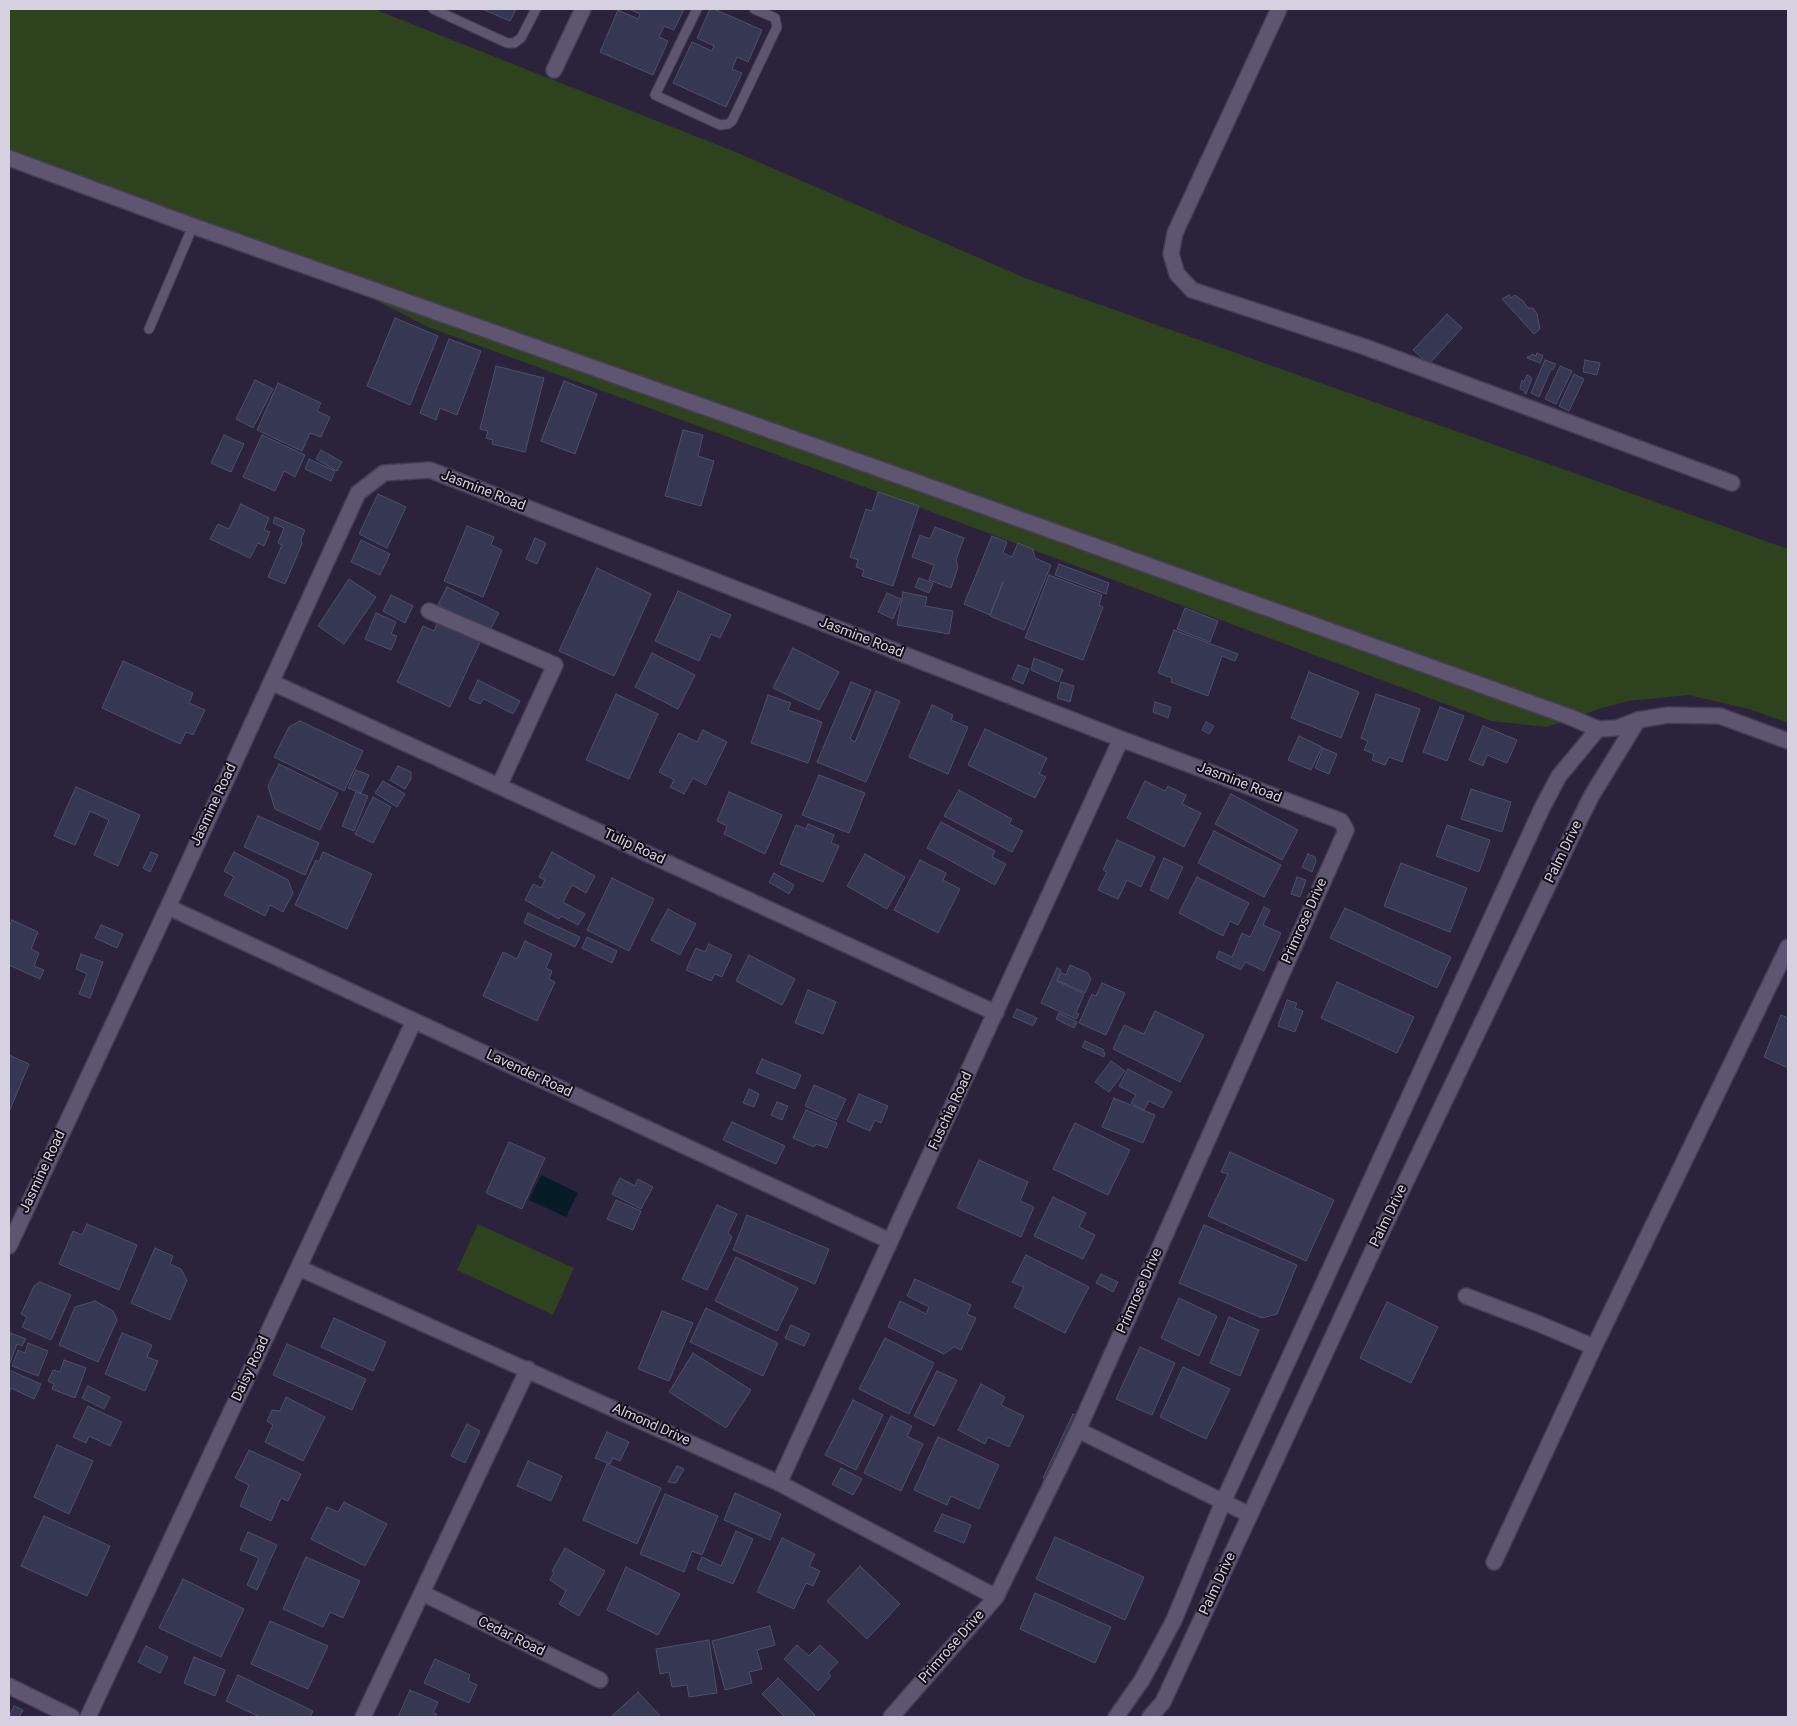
<!DOCTYPE html>
<style>
body{margin:0}
#map{position:relative;width:1797px;height:1726px;overflow:hidden;background:#2b223b;font-family:Roboto,sans-serif}
canvas{display:block}
.frame{position:absolute;inset:0;border:10px solid #d6d1e1;pointer-events:none}
</style>
<div id="map">
<canvas width="1797" height="1726"></canvas>
<div class="frame"></div>
</div>
<script>
const ctx = document.querySelector('canvas').getContext('2d');
ctx.lineJoin = 'round';
function fillPath(path, color) {
  ctx.fillStyle = color;
  ctx.fill(path, 'evenodd');
}
function poly(rows) {
  const path = new Path2D();
  for (const r of rows) {
    path.moveTo(r[0], r[1]);
    for (let i = 2; i < r.length; i += 2) path.lineTo(r[i], r[i + 1]);
  }
  return path;
}
function strokePath(path, color, width, dash) {
  ctx.strokeStyle = color;
  ctx.lineWidth = width;
  ctx.lineCap = dash ? 'butt' : 'round';
  ctx.setLineDash(dash || []);
  ctx.stroke(path);
}
function label(font, color, halo, rows, align = 'center') {
  ctx.font = font + ' Roboto,sans-serif';
  ctx.lineWidth = 4;
  ctx.setLineDash([]);
  ctx.textBaseline = 'middle';
  ctx.strokeStyle = halo;
  ctx.fillStyle = color;
  for (const [text, x, y, turn = 0] of rows) {
    ctx.save();
    ctx.translate(x, y);
    ctx.rotate((+turn || 0) * Math.PI / 180);
    ctx.textAlign = isNaN(turn) ? turn : align;
    if (halo) ctx.strokeText(text, 0, 0);
    ctx.fillText(text, 0, 0);
    ctx.restore();
  }
}
const green = poly([
 [9,9,374,9,738,153,1025,278,1788,549,1788,723,1749,709,1688,695,1628,701,1599,709,1547,727,1491,721,878,492,428,327,291,257,9,156],
 [478,1224,574,1268,553,1315,457,1270]
]);
const water = poly([
 [541,1175,578,1193,566,1217,529,1200]
]);
const building = poly([
 [482,9,516,9,510,21,482,9],
 [629,9,684,9,674,30,664,26,659,37,668,41,653,75,600,52,618,10,638,19,640,14,629,9],
 [710,9,714,9,762,30,748,62,737,57,732,69,742,73,726,107,673,83,692,42,712,51,714,46,697,38,710,9],
 [1509,295,1511,298,1515,295,1523,301,1528,308,1533,308,1537,314,1540,329,1534,334,1502,299,1509,295],
 [1447,314,1462,328,1429,364,1413,350,1447,314],
 [395,318,438,336,410,405,367,386,395,318],
 [449,339,481,351,457,415,440,408,436,420,420,413,449,339],
 [1537,353,1543,356,1540,363,1527,358,1528,356,1530,357,1532,354,1536,356,1537,353],
 [1545,360,1556,364,1553,370,1551,369,1539,397,1531,393,1545,360],
 [1585,360,1600,363,1597,375,1583,372,1585,360],
 [496,366,544,378,525,452,492,444,493,440,486,438,488,431,480,429,496,366],
 [1560,366,1572,371,1556,404,1545,399,1560,366],
 [1574,374,1584,379,1569,411,1559,406,1574,374],
 [1527,375,1532,378,1526,394,1524,393,1525,391,1520,389,1522,380,1524,382,1527,375],
 [255,380,273,389,253,428,236,419,255,380],
 [564,381,597,394,575,454,541,441,564,381],
 [278,383,321,403,317,411,330,417,321,437,310,433,302,451,257,430,278,383],
 [683,430,703,435,698,456,714,461,701,506,665,496,683,430],
 [224,435,244,444,231,472,211,463,224,435],
 [262,435,305,455,295,477,284,471,275,491,243,477,262,435],
 [321,450,342,462,337,471,316,459,321,450],
 [309,459,335,471,331,481,305,469,309,459],
 [878,492,919,506,893,586,862,576,864,570,856,567,858,560,850,557,866,509,872,511,878,492],
 [378,494,406,507,387,548,359,534,378,494],
 [241,504,269,518,264,530,270,532,264,546,258,543,250,558,210,539,218,524,229,529,241,504],
 [275,517,305,530,301,539,302,544,285,584,268,577,282,545,278,543,284,528,273,523,275,517],
 [467,526,494,537,491,545,502,550,483,597,444,581,467,526],
 [935,527,964,538,956,560,958,567,951,588,929,580,934,565,912,557,920,535,930,539,935,527],
 [992,536,1007,542,1003,553,1012,557,1018,543,1033,549,1035,558,1051,565,1024,630,990,616,1003,582,990,615,964,604,992,536],
 [535,538,546,543,537,564,526,559,535,538],
 [361,540,390,554,380,575,351,562,361,540],
 [1059,564,1109,583,1106,594,1055,575,1059,564],
 [597,568,651,594,614,676,559,651,597,568],
 [1049,575,1102,595,1099,605,1103,607,1083,660,1025,638,1049,575],
 [919,578,933,583,929,593,915,587,919,578],
 [349,579,376,597,344,644,318,626,349,579],
 [447,587,499,613,490,630,438,605,447,587],
 [678,591,731,615,720,638,711,634,699,661,655,641,678,591],
 [903,592,927,597,925,606,953,611,949,634,897,625,903,592],
 [887,593,901,599,893,619,878,612,887,593],
 [391,595,413,606,405,623,383,611,391,595],
 [1185,608,1218,621,1210,642,1177,629,1185,608],
 [376,613,396,622,391,634,397,636,391,650,365,639,376,613],
 [439,620,481,640,450,707,397,682,423,626,434,631,439,620],
 [1174,630,1238,654,1235,661,1222,656,1208,696,1171,682,1172,678,1158,673,1174,630],
 [793,648,839,672,819,710,773,688,793,648],
 [652,653,695,675,678,709,635,687,652,653],
 [1034,658,1063,670,1058,682,1031,670,1034,658],
 [123,661,193,693,189,703,205,710,193,735,186,732,180,744,102,708,123,661],
 [1018,665,1029,669,1023,684,1012,679,1018,665],
 [1309,672,1359,692,1341,738,1291,718,1309,672],
 [478,680,520,701,513,714,484,699,480,704,469,699,478,680],
 [851,682,871,690,850,739,855,742,876,691,900,701,866,782,817,762,851,682],
 [1061,682,1074,686,1070,702,1057,698,1061,682],
 [616,694,658,714,629,779,586,760,616,694],
 [1376,694,1420,709,1402,762,1389,757,1385,765,1372,760,1374,754,1364,750,1368,741,1361,738,1376,694],
 [768,695,791,703,788,710,822,722,808,763,751,743,768,695],
 [1155,702,1171,707,1168,718,1153,712,1155,702],
 [932,705,953,715,951,720,968,727,948,774,909,757,932,705],
 [1440,707,1464,716,1447,761,1423,752,1440,707],
 [300,721,363,751,344,791,274,757,289,727,300,721],
 [1206,722,1214,726,1209,734,1202,730,1206,722],
 [1483,726,1517,740,1507,763,1487,755,1483,766,1469,760,1483,726],
 [985,729,1047,758,1039,774,1046,777,1035,798,968,765,985,729],
 [703,730,727,742,706,785,693,778,684,794,670,787,674,780,659,772,679,733,697,742,703,730],
 [1299,736,1322,747,1311,770,1288,760,1299,736],
 [1323,748,1337,754,1329,774,1315,768,1323,748],
 [279,764,338,793,320,830,275,809,268,786,279,764],
 [398,766,411,772,411,779,405,789,390,780,398,766],
 [356,770,369,775,361,793,348,788,356,770],
 [819,775,865,793,849,833,802,815,819,775],
 [383,781,405,794,397,807,375,793,383,781],
 [1145,781,1165,791,1168,786,1186,795,1182,804,1201,813,1184,847,1127,818,1145,781],
 [76,787,140,815,118,866,94,855,109,820,90,811,75,845,54,836,76,787],
 [1471,789,1511,802,1502,832,1461,819,1471,789],
 [959,790,1012,819,1009,824,1023,831,1012,852,944,816,959,790],
 [356,792,368,796,354,831,342,826,356,792],
 [729,792,782,815,765,854,724,834,727,826,717,821,729,792],
 [1231,794,1298,830,1282,860,1215,824,1231,794],
 [373,797,391,807,373,843,355,834,373,797],
 [258,816,319,843,305,875,244,847,258,816],
 [941,822,995,851,992,857,1006,864,995,885,927,848,941,822],
 [808,824,834,835,831,843,839,846,823,882,780,864,796,825,806,829,808,824],
 [1447,825,1490,840,1479,872,1436,856,1447,825],
 [1214,831,1281,865,1264,897,1198,863,1214,831],
 [1117,840,1155,857,1141,887,1127,880,1118,899,1098,890,1107,872,1103,870,1117,840],
 [151,852,158,855,150,872,143,868,151,852],
 [234,852,288,880,293,893,283,912,270,905,265,916,224,895,234,877,224,871,234,852],
 [323,852,372,874,347,929,295,905,316,860,319,862,323,852],
 [552,852,595,876,586,893,572,885,563,902,585,914,578,925,561,916,559,919,525,900,533,884,541,888,545,880,539,877,552,852],
 [865,854,905,877,887,909,847,886,865,854],
 [1308,854,1315,857,1316,861,1312,872,1302,867,1308,854],
 [1164,858,1183,867,1168,899,1150,890,1164,858],
 [920,860,946,873,943,880,960,889,938,933,894,910,920,860],
 [1401,863,1467,888,1450,932,1384,906,1401,863],
 [774,873,794,885,789,894,769,882,774,873],
 [1197,877,1249,903,1238,925,1230,921,1223,936,1179,913,1197,877],
 [1297,877,1306,880,1300,897,1291,894,1297,877],
 [612,878,654,899,629,951,587,930,612,878],
 [1264,907,1270,910,1263,925,1281,933,1264,971,1245,962,1241,970,1216,958,1219,951,1232,957,1242,933,1250,937,1264,907],
 [1345,908,1451,957,1437,988,1330,938,1345,908],
 [668,909,696,924,680,955,651,940,668,909],
 [528,913,580,937,575,947,524,923,528,913],
 [12,920,38,932,31,949,39,953,34,966,44,970,40,979,9,965,9,927,12,920],
 [101,925,123,934,117,948,95,938,101,925],
 [587,937,617,951,612,963,582,948,587,937],
 [525,941,552,954,546,968,552,971,549,979,555,982,537,1021,483,996,503,952,517,959,525,941],
 [709,944,732,955,722,977,715,974,711,981,686,970,696,948,705,952,709,944],
 [81,954,103,962,90,998,79,994,87,974,76,969,81,954],
 [749,955,795,979,782,1005,736,981,749,955],
 [1070,965,1088,973,1091,979,1085,993,1057,980,1061,973,1066,975,1070,965],
 [1057,968,1061,970,1057,981,1084,994,1076,1013,1079,1014,1076,1019,1041,1003,1057,968],
 [1337,982,1414,1017,1397,1053,1321,1018,1337,982],
 [1102,983,1125,993,1106,1035,1079,1023,1092,994,1096,996,1102,983],
 [808,990,836,1002,823,1034,795,1023,808,990],
 [1287,1000,1297,1003,1295,1008,1303,1011,1295,1032,1278,1026,1287,1000],
 [1017,1009,1037,1018,1033,1026,1013,1017,1017,1009],
 [1155,1011,1204,1035,1180,1082,1113,1049,1124,1025,1144,1034,1155,1011],
 [1059,1013,1077,1022,1074,1028,1056,1019,1059,1013],
 [1781,1015,1788,1018,1788,1068,1764,1057,1781,1015],
 [1085,1041,1104,1050,1103,1052,1105,1053,1104,1057,1082,1047,1085,1041],
 [9,1055,29,1064,9,1112,9,1055],
 [762,1059,801,1075,795,1089,756,1073,762,1059],
 [1111,1061,1125,1071,1109,1092,1095,1082,1111,1061],
 [1128,1069,1172,1092,1163,1108,1149,1101,1144,1110,1131,1103,1136,1095,1119,1086,1128,1069],
 [814,1085,846,1099,836,1120,805,1106,814,1085],
 [749,1089,759,1094,754,1107,743,1103,749,1089],
 [859,1094,888,1106,881,1123,875,1120,870,1131,847,1121,859,1094],
 [1114,1098,1155,1115,1143,1143,1102,1127,1114,1098],
 [777,1102,788,1106,782,1120,771,1115,777,1102],
 [806,1110,837,1123,827,1148,816,1144,814,1147,793,1138,806,1110],
 [732,1122,785,1146,776,1164,723,1140,732,1122],
 [1075,1123,1130,1150,1108,1195,1053,1169,1075,1123],
 [509,1142,545,1158,522,1209,486,1193,509,1142],
 [1230,1152,1334,1200,1306,1261,1208,1216,1228,1174,1221,1172,1230,1152],
 [979,1160,1028,1182,1020,1201,1034,1207,1021,1237,957,1208,979,1160],
 [620,1178,635,1186,638,1179,653,1187,641,1209,612,1194,620,1178],
 [1053,1197,1086,1213,1079,1227,1095,1235,1083,1259,1034,1236,1053,1197],
 [616,1200,641,1211,633,1230,607,1219,616,1200],
 [717,1205,737,1214,728,1233,732,1237,707,1290,682,1279,717,1205],
 [747,1215,829,1249,815,1284,733,1250,747,1215],
 [87,1224,137,1245,119,1290,59,1264,73,1231,82,1235,87,1224],
 [1204,1225,1297,1265,1277,1314,1262,1318,1179,1283,1204,1225],
 [155,1248,173,1256,170,1264,181,1269,187,1280,170,1320,131,1303,155,1248],
 [1026,1255,1089,1287,1065,1333,1014,1307,1024,1287,1012,1282,1026,1255],
 [736,1257,798,1288,777,1331,715,1301,736,1257],
 [1101,1274,1118,1282,1113,1292,1096,1283,1101,1274],
 [915,1279,971,1305,967,1314,976,1318,961,1350,954,1347,944,1354,888,1327,900,1301,926,1314,929,1307,907,1296,915,1279],
 [40,1282,71,1295,51,1340,22,1327,27,1317,21,1314,34,1286,40,1282],
 [1179,1298,1217,1316,1199,1356,1161,1338,1179,1298],
 [95,1301,113,1311,117,1320,98,1362,59,1345,75,1307,95,1301],
 [1387,1302,1438,1327,1411,1383,1360,1358,1387,1302],
 [706,1308,778,1343,763,1376,690,1342,706,1308],
 [662,1311,693,1323,669,1381,638,1369,662,1311],
 [1229,1317,1259,1330,1240,1376,1210,1363,1229,1317],
 [334,1318,386,1342,373,1371,321,1347,334,1318],
 [791,1325,810,1334,804,1346,785,1338,791,1325],
 [11,1333,26,1339,22,1346,17,1344,10,1363,9,1339,11,1333],
 [122,1333,152,1345,147,1357,158,1361,145,1391,105,1374,122,1333],
 [885,1338,934,1363,909,1414,859,1389,885,1338],
 [28,1343,48,1351,38,1376,12,1366,18,1350,25,1353,28,1343],
 [287,1344,366,1379,352,1410,273,1375,287,1344],
 [1140,1347,1175,1363,1152,1415,1116,1399,1140,1347],
 [693,1353,751,1390,726,1428,669,1392,693,1353],
 [64,1360,86,1368,75,1398,52,1389,54,1384,48,1381,53,1370,60,1372,64,1360],
 [1183,1367,1230,1389,1206,1439,1160,1417,1183,1367],
 [9,1370,41,1384,34,1399,11,1388,9,1393,9,1370],
 [937,1371,957,1380,934,1426,914,1416,937,1371],
 [981,1384,1005,1397,1001,1405,1024,1416,1009,1447,988,1437,985,1444,958,1430,981,1384],
 [88,1386,110,1397,104,1409,82,1398,88,1386],
 [286,1397,325,1417,303,1461,265,1442,273,1425,267,1421,272,1410,280,1411,286,1397],
 [853,1400,883,1415,856,1470,825,1455,853,1400],
 [88,1406,122,1422,110,1446,89,1436,86,1443,73,1437,88,1406],
 [1073,1414,1077,1416,1047,1480,1043,1478,1073,1414],
 [891,1416,912,1426,907,1436,923,1444,901,1491,864,1473,891,1416],
 [467,1424,480,1431,465,1463,451,1456,467,1424],
 [607,1432,629,1442,620,1461,613,1458,610,1464,595,1458,607,1432],
 [938,1437,999,1465,979,1509,951,1496,947,1505,914,1490,938,1437],
 [57,1445,93,1461,69,1514,34,1497,57,1445],
 [249,1450,301,1474,288,1501,281,1498,271,1521,240,1506,249,1485,235,1478,249,1450],
 [528,1461,562,1476,551,1501,517,1486,528,1461],
 [607,1464,661,1488,637,1544,583,1520,607,1464],
 [677,1466,684,1469,676,1483,668,1482,677,1466],
 [841,1468,862,1479,853,1495,832,1484,841,1468],
 [735,1493,781,1514,770,1540,724,1520,735,1493],
 [665,1494,718,1516,702,1555,692,1551,684,1572,640,1554,665,1494],
 [344,1502,387,1524,365,1566,311,1539,327,1507,338,1512,344,1502],
 [942,1514,971,1525,964,1543,934,1531,942,1514],
 [44,1516,110,1546,87,1596,21,1566,44,1516],
 [736,1531,753,1539,733,1584,697,1569,702,1557,721,1566,736,1531],
 [248,1532,277,1545,257,1590,247,1585,259,1558,240,1550,248,1532],
 [1055,1537,1144,1577,1125,1620,1036,1579,1055,1537],
 [782,1538,815,1554,809,1566,820,1571,813,1586,806,1583,794,1609,757,1592,782,1538],
 [565,1548,605,1571,579,1616,559,1604,566,1591,550,1580,554,1572,552,1571,565,1548],
 [306,1557,360,1581,343,1618,330,1612,323,1627,283,1609,306,1557],
 [860,1566,900,1604,867,1639,827,1601,860,1566],
 [626,1567,680,1594,658,1635,607,1610,626,1567],
 [183,1579,244,1609,221,1657,159,1628,183,1579],
 [1035,1593,1111,1627,1095,1663,1020,1629,1035,1593],
 [270,1621,328,1646,308,1689,251,1664,270,1621],
 [770,1626,775,1645,757,1650,762,1669,749,1672,752,1683,725,1690,712,1641,770,1626],
 [709,1640,717,1693,689,1697,687,1685,672,1687,669,1672,660,1674,656,1649,709,1640],
 [797,1645,809,1656,820,1645,838,1662,828,1673,831,1676,818,1691,784,1659,797,1645],
 [146,1646,168,1657,160,1673,138,1662,146,1646],
 [194,1657,225,1670,215,1696,184,1683,194,1657],
 [435,1659,470,1675,468,1681,477,1685,469,1703,424,1683,435,1659],
 [238,1675,313,1711,310,1717,260,1717,226,1701,238,1675],
 [778,1678,815,1715,813,1717,785,1717,762,1694,778,1678],
 [410,1690,438,1702,433,1713,437,1714,435,1717,398,1717,410,1690],
 [638,1692,661,1717,611,1717,638,1692],
 [14,1706,23,1710,19,1717,9,1717,14,1706]
]);
const service = poly([
 [433,9,507,43,514,43,521,38,536,9],
 [697,9,655,95,720,125,728,124,732,121,777,27,775,18,754,9],
 [149,329,193,226]
]);
const minor = poly([
 [1279,9,1175,233,1171,254,1177,274,1192,290,1365,347,1732,483],
 [554,70,583,9],
 [429,611,555,665,499,786],
 [271,682,996,1013],
 [168,907,890,1241],
 [9,1246,168,907,358,493,384,473,430,470,1121,739,1341,821,1346,830,1343,837,1078,1430,996,1597,891,1717],
 [299,1268,779,1483,996,1597],
 [1466,1296,1537,1323,1594,1347],
 [1078,1430,1250,1515],
 [779,1483,1121,739],
 [1494,1562,1594,1347,1788,947],
 [422,1593,600,1680],
 [9,1686,72,1717],
 [88,1717,414,1021],
 [363,1717,528,1369],
 [1116,1717,1142,1680,1174,1620,1223,1502,1542,808,1559,776,1598,729],
 [1150,1717,1163,1702,1373,1250,1578,823,1592,795,1638,720]
]);
const tertiary = poly([
 [9,158,193,226,922,484,1570,717,1598,729,1617,728,1638,720,1668,715,1720,716,1788,741]
]);
const streetNames = [
 ["Jasmine Road",483,491,21],
 ["Jasmine Road",861,638,21],
 ["Jasmine Road",1239,783,21],
 ["Jasmine Road",214,805,-65],
 ["Tulip Road",634,847,25],
 ["Palm Drive",1564,852,-64],
 ["Primrose Drive",1305,921,-66],
 ["Lavender Road",529,1074,25],
 ["Fuschia Road",951,1111,-65],
 ["Jasmine Road",43,1172,-65],
 ["Palm Drive",1389,1216,-64],
 ["Primrose Drive",1140,1291,-66],
 ["Daisy Road",251,1369,-65],
 ["Almond Drive",651,1425,24],
 ["Palm Drive",1218,1584,-65],
 ["Cedar Road",511,1637,26],
 ["Primrose Drive",952,1647,-49]
];
fillPath(green, '#2e421d');
fillPath(water, '#061c26');
fillPath(building, '#363853');
strokePath(building, '#4d506c', 1);
strokePath(service, '#463e54', 11);
strokePath(minor, '#463e54', 18);
strokePath(tertiary, '#463e54', 18);
strokePath(service, '#5e5571', 9);
strokePath(minor, '#5e5571', 15);
strokePath(tertiary, '#5e5571', 15);
label('14px', '#d6d1e1', '#120e19', streetNames);
</script>
